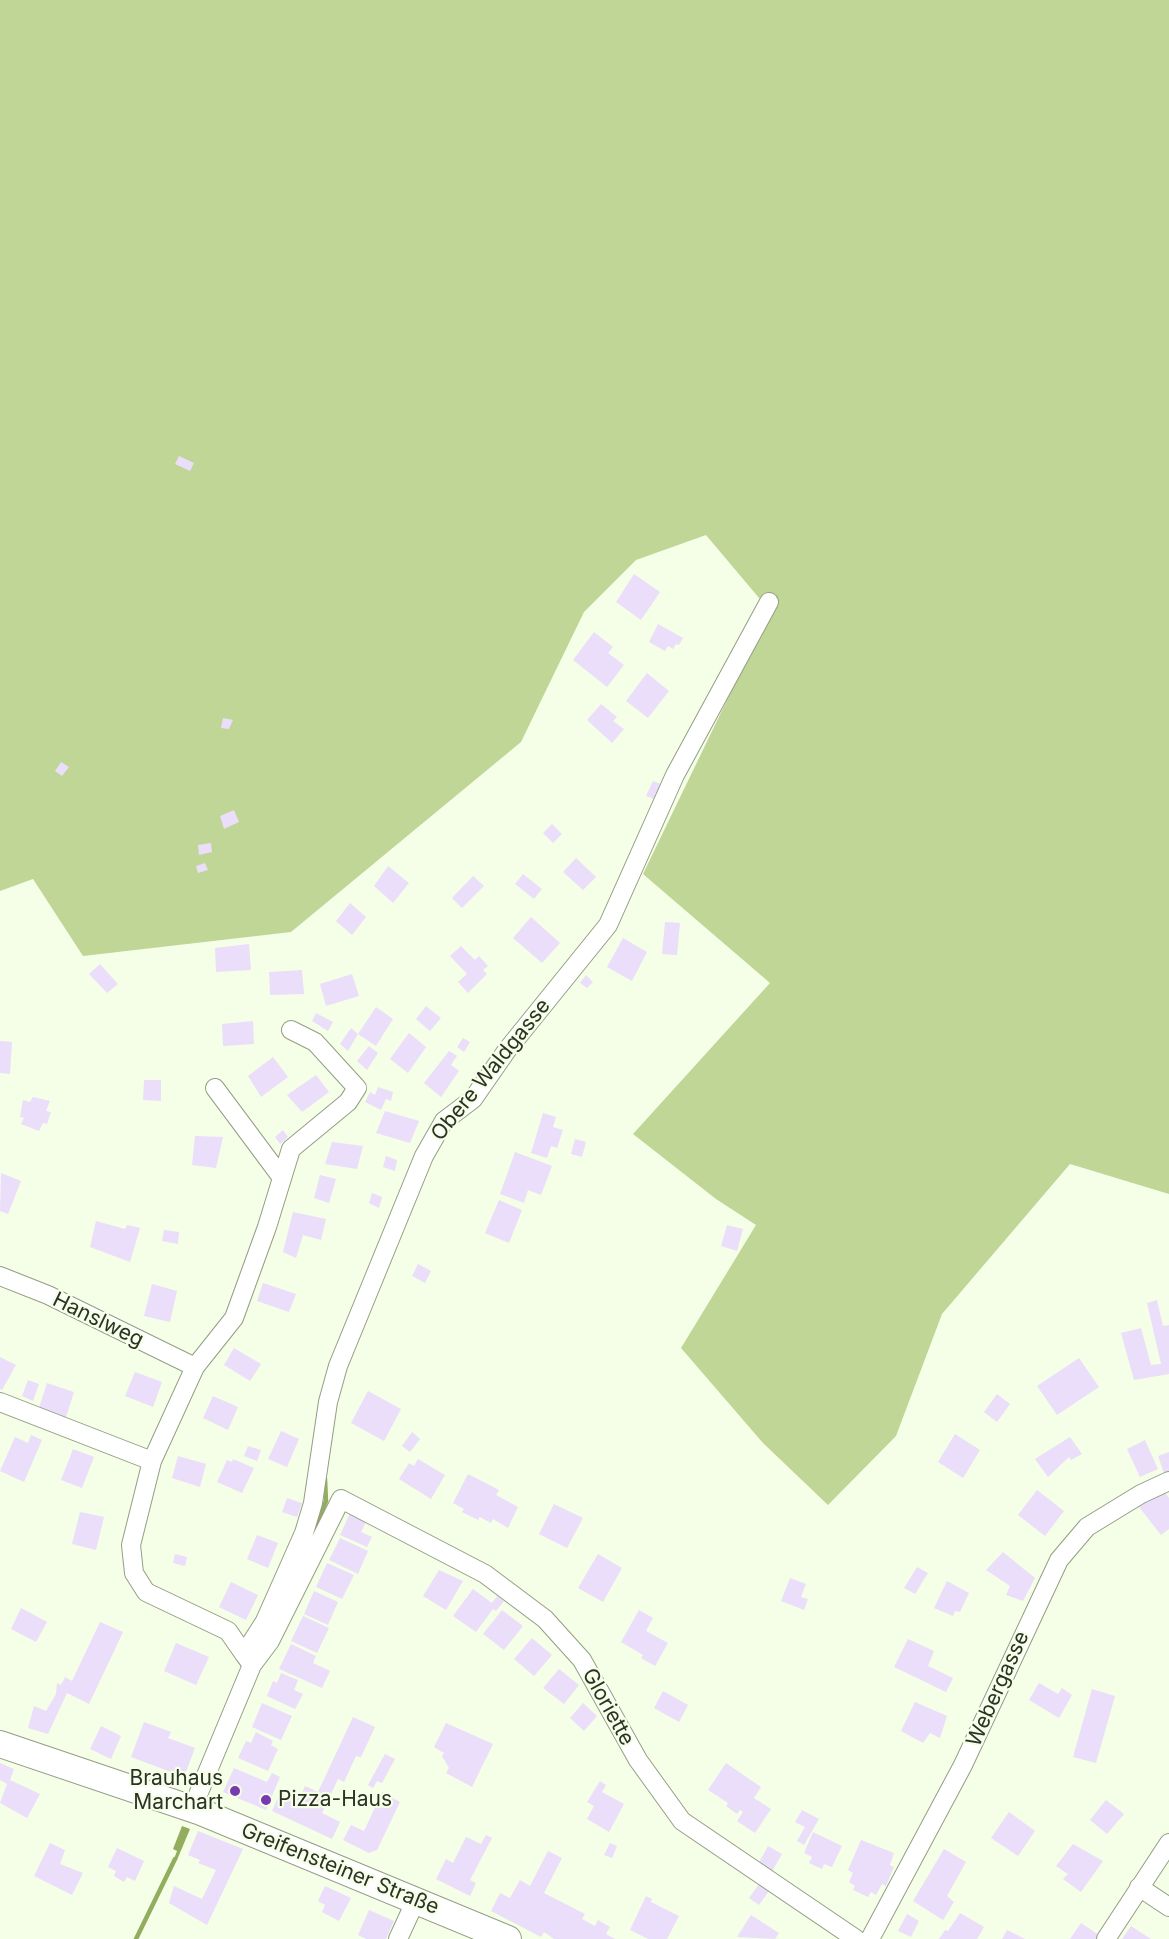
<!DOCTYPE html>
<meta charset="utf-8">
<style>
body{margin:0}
canvas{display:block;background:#f5fee7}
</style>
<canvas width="1169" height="1939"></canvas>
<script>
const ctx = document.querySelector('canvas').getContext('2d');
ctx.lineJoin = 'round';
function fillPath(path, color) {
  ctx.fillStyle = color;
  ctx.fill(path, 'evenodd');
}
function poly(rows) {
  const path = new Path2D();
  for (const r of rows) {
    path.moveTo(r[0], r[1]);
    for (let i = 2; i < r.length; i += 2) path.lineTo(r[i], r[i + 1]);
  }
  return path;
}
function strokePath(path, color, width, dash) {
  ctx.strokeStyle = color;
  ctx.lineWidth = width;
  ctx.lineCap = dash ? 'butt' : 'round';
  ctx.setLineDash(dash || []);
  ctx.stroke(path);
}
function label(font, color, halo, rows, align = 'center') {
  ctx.font = font + ' Inter,sans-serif';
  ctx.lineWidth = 4.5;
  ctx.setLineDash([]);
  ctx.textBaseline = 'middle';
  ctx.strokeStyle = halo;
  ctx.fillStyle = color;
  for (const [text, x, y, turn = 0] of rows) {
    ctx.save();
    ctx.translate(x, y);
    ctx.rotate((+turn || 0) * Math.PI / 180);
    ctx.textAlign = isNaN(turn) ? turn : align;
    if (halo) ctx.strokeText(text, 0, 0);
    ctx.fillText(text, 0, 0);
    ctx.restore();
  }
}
const green = poly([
 [0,0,1169,0,1169,1194,1070,1164,942,1314,896,1436,828,1505,763,1443,681,1348,756,1225,716,1199,633,1134,770,983,643,874,770,611,706,535,636,560,584,612,521,742,291,932,83,956,33,879,0,891]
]);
const water = poly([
 [182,1826,190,1829,177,1860,174,1859,177,1851,173,1849]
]);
const stream = poly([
 [312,1536,326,1501,325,1479],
 [136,1939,175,1859]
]);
const building = poly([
 [179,456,194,463,190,471,175,464],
 [634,574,660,592,641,620,616,602],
 [658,624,683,638,679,645,676,644,673,649,668,646,665,651,649,642],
 [594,632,613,647,608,653,624,665,607,687,573,660],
 [647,673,669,691,648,718,626,701],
 [601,704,617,717,613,721,624,729,612,743,587,720],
 [223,718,233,720,229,729,221,728],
 [61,762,69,767,62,776,55,771],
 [653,781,666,786,659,801,646,796],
 [234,810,239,822,224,829,220,816],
 [552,824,562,834,553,843,543,833],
 [211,843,212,852,199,855,198,845],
 [576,858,596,877,583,890,563,872],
 [205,863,208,870,198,873,196,866],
 [388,866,409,883,393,903,374,886],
 [523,874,542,889,534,899,515,884],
 [473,876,484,886,462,908,452,898],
 [350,903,366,917,352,935,336,921],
 [531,917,560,943,542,963,513,938],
 [665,922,680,923,677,955,662,954],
 [623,938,647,952,632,981,607,967],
 [249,944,251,970,216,972,215,948],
 [461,946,475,960,479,956,488,966,483,970,487,974,468,993,458,982,467,974,450,956],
 [100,964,118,984,107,993,89,974],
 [302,970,304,994,270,995,269,972],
 [352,974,359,996,326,1006,320,984],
 [586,975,593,982,587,988,580,983],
 [426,1006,441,1018,430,1031,416,1019],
 [376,1007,393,1019,376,1046,358,1034],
 [316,1013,333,1022,328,1031,312,1021],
 [253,1021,254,1044,223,1046,222,1024],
 [351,1028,358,1034,348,1051,340,1044],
 [409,1033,426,1047,408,1073,390,1059],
 [463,1038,470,1042,464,1052,457,1047],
 [0,1041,12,1042,10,1074,0,1073],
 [369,1046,378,1053,367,1070,357,1061],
 [449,1051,457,1056,451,1065,459,1071,441,1097,424,1083],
 [273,1057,288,1077,261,1097,248,1076],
 [316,1075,329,1092,302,1112,287,1095],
 [144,1080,161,1080,161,1101,143,1100],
 [378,1087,393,1092,391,1101,386,1099,381,1110,365,1102,370,1092,375,1095],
 [33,1097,50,1101,46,1111,51,1112,47,1124,43,1123,39,1131,21,1124,24,1118,20,1117,23,1100,30,1102],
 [385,1111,419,1121,410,1143,376,1133],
 [543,1113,556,1117,553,1127,563,1130,557,1148,551,1146,547,1158,531,1153],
 [283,1130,288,1137,280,1144,275,1137],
 [195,1136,223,1137,216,1168,192,1165],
 [575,1139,586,1142,582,1157,571,1154],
 [332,1142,363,1146,357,1169,325,1164],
 [515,1152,552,1166,541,1195,528,1190,524,1203,500,1194],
 [386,1156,397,1160,395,1171,383,1167],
 [1,1173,21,1181,8,1214,0,1211],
 [320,1175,336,1179,329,1203,314,1198],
 [372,1193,382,1197,379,1208,369,1203],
 [499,1200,522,1210,509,1243,485,1233],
 [293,1212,326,1219,321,1240,303,1235,296,1258,283,1252],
 [96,1221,125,1229,127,1225,140,1228,130,1262,90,1247],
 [727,1225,743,1229,737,1251,721,1246],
 [164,1230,179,1232,178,1244,162,1241],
 [418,1264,431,1271,425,1283,412,1276],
 [263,1283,296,1294,289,1312,257,1301],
 [152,1284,177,1291,170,1322,144,1316],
 [1157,1300,1163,1326,1169,1325,1169,1374,1134,1380,1121,1333,1141,1328,1151,1365,1161,1364,1147,1303],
 [234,1348,261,1364,250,1381,224,1365],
 [0,1357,16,1365,2,1390,0,1389],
 [1079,1358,1099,1387,1057,1415,1037,1386],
 [135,1372,162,1382,153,1407,125,1396],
 [28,1380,39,1384,33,1401,22,1396],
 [47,1383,74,1392,65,1420,38,1411],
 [368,1391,401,1409,384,1441,351,1423],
 [997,1394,1010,1404,997,1422,984,1412],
 [213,1396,238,1407,228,1430,203,1418],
 [281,1431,299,1439,287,1467,268,1459],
 [412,1432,420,1439,410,1452,402,1446],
 [955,1434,980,1450,963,1478,938,1462],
 [31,1435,42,1440,24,1482,0,1471,15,1437,28,1443],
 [1070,1437,1082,1454,1071,1460,1069,1457,1048,1477,1035,1459],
 [1145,1440,1158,1469,1140,1477,1127,1449],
 [248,1446,261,1450,257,1461,244,1456],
 [73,1449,94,1457,82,1488,61,1480],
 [1169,1452,1169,1471,1164,1473,1158,1456],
 [178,1456,206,1464,200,1487,172,1478],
 [233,1459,254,1468,242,1493,217,1482,227,1460,232,1462],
 [418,1459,445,1475,431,1499,399,1479,409,1463,414,1466],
 [468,1474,499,1490,496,1495,518,1507,508,1528,493,1519,491,1523,480,1517,478,1520,462,1512,464,1509,453,1503],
 [1162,1489,1169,1498,1169,1529,1161,1535,1139,1507],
 [1037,1490,1064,1511,1045,1536,1018,1515],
 [287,1498,302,1503,297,1517,282,1512],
 [554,1504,583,1518,567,1548,539,1534],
 [80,1512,104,1517,96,1550,72,1544],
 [350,1513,367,1520,361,1532,372,1537,367,1547,340,1535],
 [257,1535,278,1543,268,1568,247,1559],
 [340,1538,368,1551,358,1574,329,1560],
 [1003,1552,1035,1578,1023,1601,1006,1595,1010,1586,986,1570],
 [175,1554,187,1557,185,1566,173,1563],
 [598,1554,622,1568,603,1602,578,1588],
 [327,1563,354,1575,342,1599,316,1587],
 [917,1567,928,1573,915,1594,904,1588],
 [439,1570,463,1581,446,1610,423,1596],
 [790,1578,806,1584,801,1597,808,1599,804,1610,781,1601],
 [947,1581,969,1593,960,1612,955,1611,953,1616,934,1608],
 [231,1582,258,1595,246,1620,219,1607],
 [473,1589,492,1603,497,1596,504,1601,496,1611,493,1609,476,1632,453,1616],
 [314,1591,338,1602,328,1625,304,1614],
 [21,1608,47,1622,36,1642,11,1629],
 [502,1610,523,1626,504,1650,483,1634],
 [639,1610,653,1618,646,1631,668,1643,655,1666,641,1658,643,1655,621,1642],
 [303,1616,329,1628,317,1653,291,1641],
 [100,1622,123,1632,89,1704,67,1693,48,1734,28,1728,34,1706,46,1711,56,1694,57,1683,61,1685,65,1677,72,1681],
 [532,1638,552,1655,534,1676,514,1659],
 [908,1639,934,1651,928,1666,953,1678,946,1692,894,1667],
 [176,1643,209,1657,196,1685,164,1671],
 [291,1644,316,1656,313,1663,330,1671,322,1688,279,1669],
 [559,1669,579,1685,564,1704,543,1688],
 [281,1673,298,1680,294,1690,303,1694,295,1709,267,1696,273,1681,277,1683],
 [1039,1683,1058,1694,1062,1688,1072,1695,1059,1718,1029,1700],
 [1092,1689,1115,1696,1096,1763,1073,1757],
 [663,1691,688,1705,679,1722,654,1708],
 [915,1702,947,1716,940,1738,930,1733,923,1743,901,1731],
 [262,1703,292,1716,281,1740,252,1727],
 [583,1703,597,1716,584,1731,570,1718],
 [353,1717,375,1727,361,1757,356,1756,344,1782,338,1779,322,1813,340,1822,332,1839,272,1811,279,1795,293,1802,296,1796,300,1797,305,1786,318,1792],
 [144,1722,171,1732,168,1738,195,1748,184,1777,131,1757],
 [446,1723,493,1744,472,1787,446,1773,449,1768,442,1756,444,1753,434,1747],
 [101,1726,121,1736,111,1759,90,1749],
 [256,1732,273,1741,271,1745,278,1749,268,1771,238,1758,246,1741,251,1743],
 [385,1754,395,1759,382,1783,377,1781,373,1788,368,1785],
 [0,1763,14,1769,10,1780,40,1794,27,1818,0,1803,7,1784,0,1780],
 [726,1763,761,1787,754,1798,771,1809,755,1833,737,1821,743,1812,740,1810,737,1814,726,1806,728,1803,708,1790],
 [234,1768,267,1782,272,1773,280,1777,266,1810,223,1792],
 [600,1781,606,1785,602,1792,624,1804,609,1832,587,1819,594,1806,587,1802],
 [382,1792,400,1802,377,1850,369,1853,343,1840,351,1825,364,1831],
 [1106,1800,1124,1814,1107,1834,1090,1820],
 [802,1810,819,1819,804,1845,797,1841,805,1827,795,1822],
 [1009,1812,1035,1831,1018,1856,991,1838],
 [198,1831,243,1849,207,1925,169,1903,174,1886,202,1899,216,1870,198,1863,200,1860,188,1855],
 [813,1832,842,1846,832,1867,824,1864,822,1869,809,1863,812,1857,804,1853],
 [486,1835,492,1838,470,1880,476,1883,470,1896,436,1879,446,1859,453,1863,466,1837,481,1844],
 [861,1840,894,1853,890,1865,894,1867,886,1886,882,1884,876,1895,871,1892,868,1897,853,1890,855,1886,849,1882,853,1873,848,1870],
 [50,1843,65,1850,60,1864,83,1873,72,1895,34,1876],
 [610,1843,617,1846,612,1858,604,1855],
 [1073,1844,1103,1861,1081,1892,1063,1879,1068,1874,1056,1866],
 [768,1846,782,1854,771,1873,757,1866],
 [117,1848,144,1861,135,1881,127,1877,124,1882,114,1876,116,1871,108,1867],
 [944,1849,966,1862,947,1896,954,1902,943,1920,913,1901],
 [548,1851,562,1858,544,1893,585,1914,582,1919,595,1926,598,1920,610,1927,606,1934,615,1939,554,1939,544,1932,541,1937,491,1911,500,1893,510,1898,520,1880,530,1886],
 [759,1884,769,1891,759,1905,749,1898],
 [325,1886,351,1898,339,1921,322,1912,325,1905,318,1901],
 [646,1896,652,1899,651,1902,679,1916,667,1939,648,1939,630,1930],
 [369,1910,394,1921,386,1939,366,1939,358,1935],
 [960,1913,984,1927,977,1939,939,1939,945,1930,948,1931],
 [907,1914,919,1921,911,1937,898,1931],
 [751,1915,779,1933,775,1939,737,1937],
 [1081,1923,1099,1935,1096,1939,1070,1939],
 [1131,1926,1151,1939,1122,1939],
 [1007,1930,1025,1939,1002,1939]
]);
const minor = poly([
 [215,1088,282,1178],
 [0,1276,48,1295,195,1367],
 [0,1402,152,1461],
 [244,1654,228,1631,146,1592,134,1573,131,1545,152,1461,195,1367,234,1318,267,1227,291,1149,348,1102,357,1088,315,1042,291,1030],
 [252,1665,270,1641,341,1499,485,1574,545,1619,582,1660,638,1760,682,1821,856,1939],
 [192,1809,252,1665,244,1654,265,1621,304,1533,313,1503,328,1402,338,1366,424,1156,444,1121,473,1099,507,1050,608,925,675,775,769,602],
 [1139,1887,1169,1907],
 [398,1939,416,1900],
 [870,1939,963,1765,1059,1560,1087,1527,1141,1494,1169,1481],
 [1106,1939,1169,1843]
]);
const secondary = poly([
 [0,1744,201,1812,508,1939]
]);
const markers = [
 [235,1791,6,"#773aaf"],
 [266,1800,6,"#773aaf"]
];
const streetNames = [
 ["Obere Waldgasse",491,1070,-51],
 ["Hanslweg",98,1320,26],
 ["Webergasse",998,1689,-66],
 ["Gloriette",608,1707,61],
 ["Greifensteiner Straße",340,1869,22]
];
const poiNames = [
 ["Brauhaus",223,1779],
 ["Marchart",223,1803],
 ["Pizza-Haus",278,1800,"left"]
];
fillPath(green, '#bfd696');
fillPath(water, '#93ad5f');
strokePath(stream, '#93ad5f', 4.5);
fillPath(building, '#eadefa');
strokePath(minor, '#949e83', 20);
strokePath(secondary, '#949e83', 28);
strokePath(minor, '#fff', 18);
strokePath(secondary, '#fff', 26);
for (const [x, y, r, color] of markers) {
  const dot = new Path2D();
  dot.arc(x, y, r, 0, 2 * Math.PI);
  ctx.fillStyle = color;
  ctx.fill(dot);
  strokePath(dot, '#f5fee7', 2);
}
label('21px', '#2d3126', '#f5fee7', streetNames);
label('21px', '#2d3126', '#f5fee7', poiNames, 'right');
</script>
